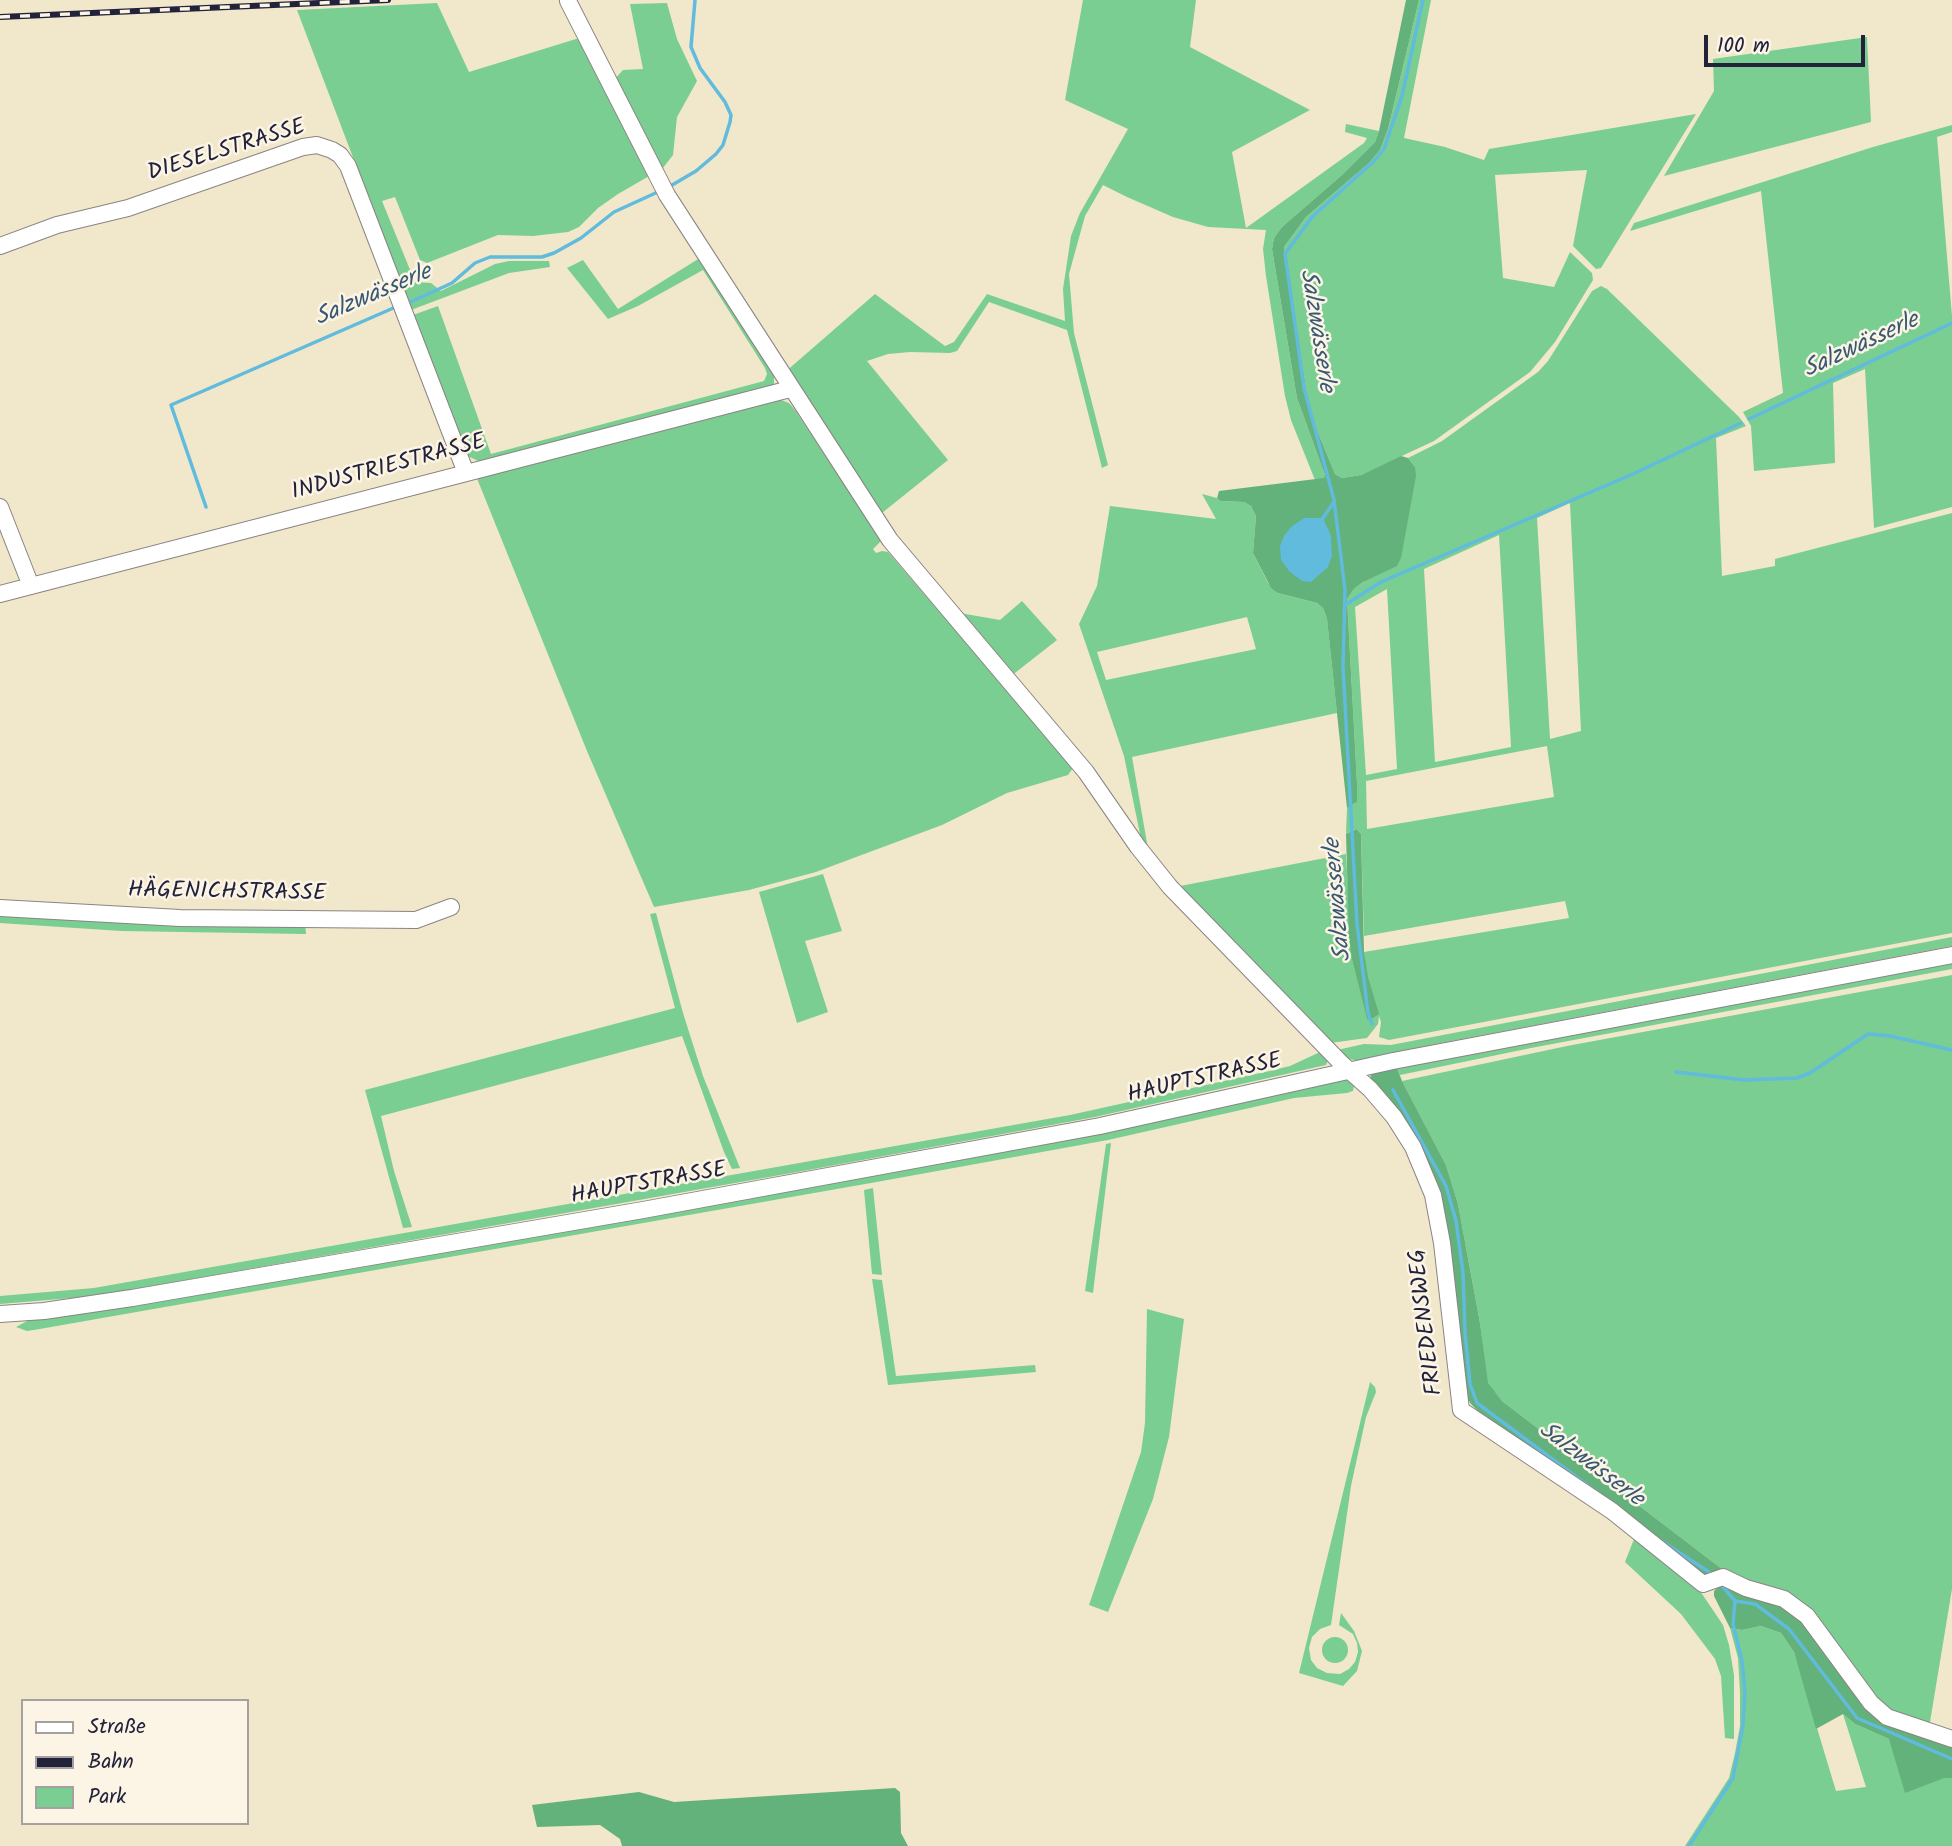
<!DOCTYPE html>
<meta charset="utf-8">
<style>
body{margin:0}
#map{position:relative;width:1952px;height:1846px;overflow:hidden;background:#f1e7cb;font-family:Kalam,sans-serif}
canvas{display:block}
.legend{position:absolute;left:21px;top:1699px;width:228px;height:126px;box-sizing:border-box;background:#fcf5e5;border:2px solid #a5a1a1;margin:0;padding:9px 12px;list-style:none;font-size:21px;color:#22223b}
.legend li{display:flex;align-items:center;gap:14px;height:35px}
.legend b{width:35px;border:2px solid #a5a1a1}
.scale{position:absolute;left:1704px;top:35px;width:161px;height:32px;box-sizing:border-box;border:4px solid #22223b;border-top:0;padding-left:9px;font-size:21px;line-height:24px;white-space:nowrap;color:#22223b;-webkit-text-stroke:5px #fcf5e5;paint-order:stroke}
</style>
<div id="map">
<canvas width="1952" height="1846"></canvas>
<ul class="legend">
<li><b style="height:9px;background:#fff"></b>Straße</li>
<li><b style="height:9px;background:#22223b"></b>Bahn</li>
<li><b style="height:19px;background:#7ace91"></b>Park</li>
</ul>
<div class="scale">100 m</div>
</div>
<script>
const ctx = document.querySelector('canvas').getContext('2d');
ctx.lineJoin = 'round';
function fillPath(path, color) {
  ctx.fillStyle = color;
  ctx.fill(path, 'evenodd');
}
function poly(rows) {
  const path = new Path2D();
  for (const r of rows) {
    if (r.length === 3) {
      path.moveTo(r[0] + r[2], r[1]);
      path.arc(r[0], r[1], r[2], 0, 2 * Math.PI);
      continue;
    }
    path.moveTo(r[0], r[1]);
    for (let i = 2; i < r.length; i += 2) path.lineTo(r[i], r[i + 1]);
  }
  return path;
}
function strokePath(path, color, width, dash) {
  ctx.strokeStyle = color;
  ctx.lineWidth = width;
  ctx.lineCap = dash ? 'butt' : 'round';
  ctx.setLineDash(dash || []);
  ctx.stroke(path);
}
function label(font, color, halo, rows, align = 'center') {
  ctx.font = font + ' Kalam,sans-serif';
  ctx.lineWidth = 5;
  ctx.setLineDash([]);
  ctx.textBaseline = 'middle';
  ctx.strokeStyle = halo;
  ctx.fillStyle = color;
  for (const [text, x, y, turn = 0] of rows) {
    ctx.save();
    ctx.translate(x, y);
    ctx.rotate((+turn || 0) * Math.PI / 180);
    ctx.textAlign = isNaN(turn) ? turn : align;
    if (halo) ctx.strokeText(text, 0, 0);
    ctx.fillText(text, 0, 0);
    ctx.restore();
  }
}
const green = poly([
 [1083,0,1196,0,1190,47,1310,110,1232,152,1246,228,1364,143,1367,138,1345,132,1346,124,1379,131,1375,142,1343,174,1282,227,1274,238,1272,249,1297,398,1325,475,1324,479,1315,480,1291,420,1285,396,1266,276,1263,249,1266,230,1208,227,1173,217,1127,197,1103,185,1085,216,1069,274,1074,333,1108,465,1102,468,1067,330,989,302,957,351,950,353,910,352,888,354,867,361,948,460,877,517,784,373,875,294,945,346,954,342,987,294,1065,321,1063,289,1071,236,1080,213,1128,129,1065,100],
 [1419,0,1431,0,1404,138,1445,147,1484,160,1489,149,1696,114,1601,268,1596,269,1573,246,1587,170,1495,175,1503,278,1554,287,1570,252,1592,273,1593,280,1555,342,1530,372,1434,441,1361,475,1342,478,1335,474,1316,428,1307,394,1284,247,1306,217,1369,163,1380,150,1388,129],
 [437,3,469,72,576,39,584,39,651,175,618,194,598,208,579,227,568,232,533,236,498,235,427,263,420,260,395,197,382,201,415,282,431,283,441,291,495,264,509,261,549,261,550,267,509,273,411,310,297,10],
 [667,3,677,39,697,81,677,117,673,155,659,173,613,81,623,70,643,69,630,4],
 [1867,37,1871,122,1664,176,1714,91,1713,59],
 [1952,125,1952,132,1937,137,1952,316,1952,507,1874,528,1865,369,1833,383,1835,463,1754,471,1751,426,1743,412,1783,393,1761,191,1630,231,1634,223,1873,147],
 [703,256,774,372,774,384,770,388,480,462,468,456,413,315,438,306,491,454,764,381,767,374,765,368,703,270,638,306,608,319,567,268,583,260,618,309],
 [1601,286,1607,289,1739,417,1746,426,1716,438,1722,576,1775,566,1775,559,1952,513,1952,933,1389,1040,1379,1037,1381,1022,1379,1016,1378,1024,1367,1038,1330,1043,1175,887,1346,854,1352,960,1367,1018,1370,1020,1364,952,1569,918,1565,901,1364,936,1361,834,1355,829,1346,834,1347,808,1357,802,1357,783,1347,599,1354,589,1363,582,1415,467,1408,458,1442,441,1538,372,1548,361,1592,291],
 [1570,503,1581,731,1550,739,1537,518],
 [1499,535,1511,747,1435,762,1424,569],
 [1387,589,1397,769,1366,775,1355,607],
 [1547,746,1554,797,1367,829,1366,781],
 [772,399,781,400,789,403,795,410,880,539,880,542,873,549,876,553,882,551,888,552,1073,768,1068,775,1007,793,942,825,816,872,749,890,654,907,587,751,476,476],
 [1202,494,1217,498,1220,501,1244,502,1251,506,1256,516,1253,553,1268,583,1278,593,1317,603,1323,608,1327,619,1337,713,1132,757,1147,843,1155,864,1138,843,1140,834,1124,756,1079,624,1097,586,1110,506,1216,519],
 [1247,617,1256,649,1106,680,1097,652],
 [1022,601,1057,640,1011,676,954,612,1000,620],
 [823,874,842,931,805,941,828,1012,797,1023,759,892],
 [656,913,683,1013,703,1076,740,1168,732,1169,724,1152,682,1036,381,1116,394,1171,412,1227,403,1228,365,1090,675,1008,650,914],
 [0,914,305,922,306,934,121,931,0,923],
 [1952,937,1952,946,1436,1044,1358,1061,1341,1057,1337,1050,1364,1044,1391,1045],
 [1952,960,1952,969,1531,1048,1400,1075,1396,1065],
 [1952,975,1952,1589,1929,1728,1886,1712,1744,1583,1722,1569,1502,1401,1487,1383,1480,1323,1458,1204,1446,1165,1402,1081,1567,1046],
 [1320,1052,1329,1058,1326,1065,1095,1117,803,1171,96,1296,0,1304,0,1296,94,1288,1070,1115,1274,1070,1290,1066],
 [1346,1079,1354,1086,1353,1091,1347,1093,1294,1098,1108,1140,871,1183,34,1330,27,1331,16,1327,31,1319],
 [1111,1143,1093,1293,1085,1291,1106,1144],
 [873,1188,882,1275,872,1274,864,1190],
 [872,1279,882,1280,896,1376,1035,1365,1036,1372,888,1385],
 [1147,1309,1184,1319,1169,1437,1153,1499,1108,1612,1089,1605,1141,1452,1145,1423],
 [1370,1382,1375,1387,1376,1392,1366,1417,1351,1486,1331,1625,1320,1629,1312,1637,1309,1648,1311,1660,1317,1668,1327,1673,1340,1674,1349,1669,1355,1662,1358,1652,1357,1643,1353,1634,1339,1625,1341,1613,1354,1631,1362,1651,1357,1671,1343,1686,1299,1673],
 [1636,1534,1696,1585,1723,1625,1729,1645,1734,1675,1734,1739,1725,1738,1721,1676,1715,1659,1681,1614,1625,1562],
 [1761,1626,1781,1633,1794,1652,1836,1791,1866,1787,1843,1714,1855,1724,1889,1739,1944,1778,1952,1778,1952,1846,1685,1846,1729,1778,1735,1753,1740,1726,1740,1693,1738,1658,1730,1628,1742,1630],
 [1335,1650,13]
]);
const forest = poly([
 [1406,0,1419,0,1388,129,1380,150,1369,163,1306,217,1284,247,1307,394,1316,428,1335,474,1342,478,1361,475,1401,456,1408,458,1415,467,1416,476,1401,558,1397,566,1363,582,1354,589,1347,599,1357,783,1357,802,1347,808,1327,619,1323,608,1317,603,1278,593,1271,588,1253,553,1256,516,1251,506,1244,502,1220,501,1217,498,1219,491,1324,478,1325,475,1297,398,1272,249,1274,238,1282,227,1343,174,1375,142,1379,131],
 [1356,829,1361,834,1364,952,1368,977,1379,1014,1370,1020,1367,1019,1352,960,1349,936,1346,834],
 [1396,1065,1402,1081,1446,1165,1458,1204,1480,1323,1488,1383,1502,1401,1722,1569,1710,1576,1705,1576,1483,1416,1471,1404,1464,1393,1436,1191,1370,1081,1371,1074],
 [1728,1585,1782,1602,1803,1618,1871,1707,1952,1744,1952,1778,1944,1778,1905,1793,1889,1739,1855,1724,1843,1714,1816,1729,1794,1652,1781,1633,1761,1626,1742,1630,1730,1628,1714,1596,1714,1591,1719,1586],
 [895,1788,900,1792,901,1833,908,1846,622,1846,620,1839,600,1825,537,1827,532,1805,639,1792,674,1802]
]);
const water = poly([
 [1304,518,1323,518,1331,536,1332,556,1328,567,1311,582,1302,581,1289,571,1281,560,1280,546,1284,536,1291,527]
]);
const stream = poly([
 [667,188,696,171,716,154,723,145,730,122,731,115,725,102,700,68,691,47,695,0],
 [406,304,452,283,475,263,490,257,542,257,554,253,581,238,614,212,660,191],
 [1749,419,1952,323],
 [206,507,171,405,398,306],
 [1323,518,1334,502],
 [1345,605,1381,582,1633,474,1741,423],
 [1372,1024,1368,1013,1357,924,1343,667,1345,590,1334,500,1304,388,1285,254,1312,217,1374,161,1384,149,1402,96,1423,0],
 [1676,1072,1744,1080,1797,1078,1810,1073,1868,1034,1890,1036,1952,1050],
 [1393,1090,1446,1186,1456,1221,1463,1273,1465,1332,1470,1384,1477,1403,1598,1493],
 [1657,1538,1712,1574],
 [1735,1601,1755,1604,1789,1629,1857,1718,1952,1759],
 [1689,1846,1733,1778,1743,1725,1745,1691,1742,1661,1733,1624,1735,1601,1719,1582]
]);
const minor = poly([
 [568,1,667,195,890,540,1086,772,1138,847,1170,887,1342,1064,1370,1089,1394,1117,1413,1147,1433,1195,1442,1243,1461,1410,1612,1511,1703,1584,1723,1577,1746,1588,1784,1599,1807,1616,1871,1703,1887,1717,1952,1739],
 [0,246,57,225,128,208,303,147,317,145,332,150,340,155,348,166,466,473],
 [0,507,31,586],
 [0,594,790,389],
 [0,908,180,918,416,920,451,907],
 [0,1314,44,1311,132,1298,643,1210,1100,1126,1393,1061,1952,955]
]);
const rail = poly([
 [0,17,388,0]
]);
const streetNames = [
 ["DIESELSTRASSE",227,152,-17],
 ["INDUSTRIESTRASSE",389,469,-15],
 ["HÄGENICHSTRASSE",227,894,1],
 ["HAUPTSTRASSE",1205,1080,-13],
 ["HAUPTSTRASSE",649,1185,-10],
 ["FRIEDENSWEG",1428,1322,-97]
];
const waterNames = [
 ["Salzwässerle",374,297,-23],
 ["Salzwässerle",1315,331,81],
 ["Salzwässerle",1862,347,-25],
 ["Salzwässerle",1340,900,-95],
 ["Salzwässerle",1590,1466,37]
];
fillPath(green, '#7ace91');
fillPath(forest, '#63b17b');
fillPath(water, '#60bbdd');
strokePath(stream, '#60bbdd', 3.5);
strokePath(minor, '#8a8483', 18);
strokePath(minor, '#fff', 16);
strokePath(rail, '#22223b', 6);
strokePath(rail, '#fcf5e5', 3.5, [10]);
label('23px', '#22223b', '#fcf5e5', streetNames);
label('italic 24px', '#385874', '#fcf5e5', waterNames);
</script>
